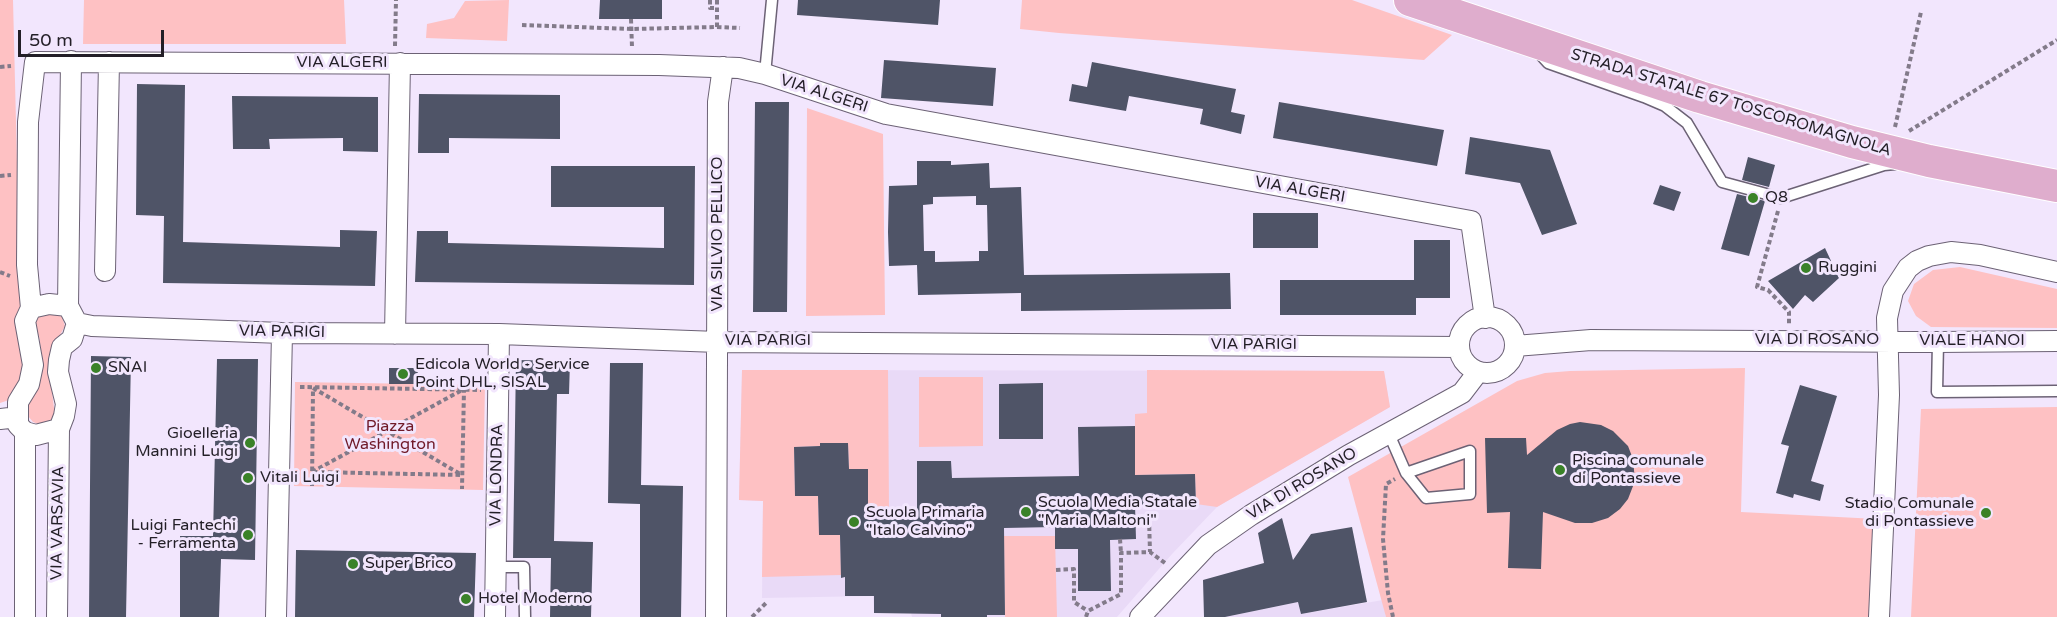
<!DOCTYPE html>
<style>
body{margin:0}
#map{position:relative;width:2057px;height:617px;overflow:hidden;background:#f2e6fd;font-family:"Varela Round",sans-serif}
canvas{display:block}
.scale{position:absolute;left:18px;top:30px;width:146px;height:27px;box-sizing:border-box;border:3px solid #231f27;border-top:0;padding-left:8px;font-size:18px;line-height:21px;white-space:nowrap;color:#231f27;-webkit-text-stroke:4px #f2e6fd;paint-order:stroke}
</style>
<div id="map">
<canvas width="2057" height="617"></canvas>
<div class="scale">50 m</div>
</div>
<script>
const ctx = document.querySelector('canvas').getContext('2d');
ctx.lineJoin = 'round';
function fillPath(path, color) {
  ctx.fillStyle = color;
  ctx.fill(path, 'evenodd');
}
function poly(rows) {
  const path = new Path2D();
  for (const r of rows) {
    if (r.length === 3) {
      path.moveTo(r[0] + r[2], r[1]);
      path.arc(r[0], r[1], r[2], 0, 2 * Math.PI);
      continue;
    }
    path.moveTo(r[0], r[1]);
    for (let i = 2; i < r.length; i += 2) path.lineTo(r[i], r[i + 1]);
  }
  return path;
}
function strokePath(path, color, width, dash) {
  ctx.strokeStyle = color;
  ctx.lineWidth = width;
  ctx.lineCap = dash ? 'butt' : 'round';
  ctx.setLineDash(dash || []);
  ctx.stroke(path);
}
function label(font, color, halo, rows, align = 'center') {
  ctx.font = font + ' "Varela Round",sans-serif';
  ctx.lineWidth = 6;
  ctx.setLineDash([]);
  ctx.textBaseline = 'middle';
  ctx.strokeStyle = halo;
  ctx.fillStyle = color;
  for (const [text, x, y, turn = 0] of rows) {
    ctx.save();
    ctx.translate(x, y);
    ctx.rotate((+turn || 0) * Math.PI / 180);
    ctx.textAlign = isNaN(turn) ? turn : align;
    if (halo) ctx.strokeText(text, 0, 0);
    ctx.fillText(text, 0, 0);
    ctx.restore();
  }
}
const built = poly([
 [742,370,1384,371,1390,407,1217,507,1172,554,1117,617,912,617,911,613,874,613,873,596,762,598,763,501,739,500],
 [1383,600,1386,617,1225,617,1298,602,1301,614]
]);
const green = poly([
 [0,0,13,0,22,367,22,375,17,393,9,400,0,403],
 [84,0,344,0,346,44,83,44],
 [509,0,507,41,426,38,427,24,454,18,465,1],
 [1022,0,1352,0,1452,35,1424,60,1059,33,1020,29],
 [807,108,883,134,885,315,806,316],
 [1960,267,2057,289,2057,328,1931,327,1916,316,1908,301,1914,284,1933,270],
 [58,313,62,317,65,326,50,353,50,376,55,416,48,423,41,425,33,422,28,416,27,407,40,382,43,364,39,336,34,331,33,323,41,314],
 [1745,368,1741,512,1877,519,1871,617,1386,617,1348,477,1517,381,1545,373,1570,371],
 [742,370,888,370,889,510,868,510,849,469,848,443,820,443,820,446,794,447,795,495,818,496,819,535,840,535,841,575,762,577,763,501,739,500],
 [1147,370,1384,371,1390,407,1217,507,1196,504,1195,474,1135,475,1135,414,1147,413],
 [919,377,983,377,983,446,919,447],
 [295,382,485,385,483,490,294,486],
 [2057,407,2057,617,1911,617,1921,409],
 [1004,536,1055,536,1057,617,1005,617]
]);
const building = poly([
 [600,0,662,0,662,19,599,19],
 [798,0,940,0,938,25,797,15],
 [884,60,996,68,993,106,881,98],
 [1092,62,1236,89,1231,112,1245,115,1241,134,1200,124,1203,109,1129,96,1126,111,1069,101,1072,84,1087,87],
 [137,84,185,85,183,242,340,247,340,230,377,231,375,286,163,283,164,216,136,215],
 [419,94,560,95,560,139,449,138,449,153,418,153],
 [232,96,378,97,378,152,343,151,343,138,269,139,270,149,233,149],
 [755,102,789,102,787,312,753,312],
 [1279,102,1444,130,1437,166,1273,138],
 [1470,137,1550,150,1577,224,1542,235,1520,183,1465,174],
 [1748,157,1775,165,1769,187,1742,180],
 [917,161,951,161,951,165,989,163,990,188,1021,187,1024,275,1230,273,1231,309,1021,311,1021,293,918,295,917,265,889,266,888,232,889,186,917,185],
 [976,196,976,205,987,205,988,251,979,251,979,261,935,262,935,251,924,251,923,205,933,204,933,197],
 [551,166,695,166,694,285,415,282,417,231,448,231,448,243,664,248,664,207,551,207],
 [1660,185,1681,192,1674,211,1653,204],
 [1737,194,1765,201,1749,256,1721,249],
 [1253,213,1318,213,1318,248,1253,248],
 [1414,240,1450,240,1450,298,1416,298,1416,315,1280,315,1280,280,1414,280],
 [1825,248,1839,278,1813,302,1805,295,1793,309,1768,281],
 [91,356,131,357,126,617,89,617],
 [217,359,258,359,255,560,221,559,219,617,180,617,180,536,213,536],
 [516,360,570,361,569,394,557,394,554,541,593,542,591,617,550,617,551,558,513,558],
 [610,363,643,363,641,485,683,486,681,617,640,617,640,504,608,503],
 [389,368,418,368,417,384,389,384],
 [1043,383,1043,439,999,439,999,384],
 [1800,385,1837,396,1811,481,1824,485,1820,501,1794,494,1793,498,1776,493,1789,446,1781,444],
 [1580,422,1601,425,1613,431,1628,446,1633,459,1635,481,1628,499,1620,509,1608,518,1592,523,1575,523,1543,512,1541,569,1508,568,1510,512,1487,513,1485,438,1526,438,1527,455,1557,430,1570,424],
 [1135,426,1135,475,1195,474,1196,504,1135,505,1136,539,1110,540,1111,591,1078,591,1078,549,1055,549,1055,527,1004,528,1005,615,987,615,987,617,941,617,941,614,874,613,874,596,845,596,845,577,841,578,840,535,819,535,818,496,795,496,794,447,820,446,820,443,848,443,849,469,868,469,868,510,917,509,917,461,951,461,952,478,1079,476,1078,427],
 [1282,518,1293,560,1311,534,1352,527,1367,602,1301,614,1298,602,1225,617,1204,617,1203,580,1264,563,1258,533],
 [296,550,476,553,474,617,295,617]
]);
const path = poly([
 [710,0,710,8,717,8],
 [631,19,632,47],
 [522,25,631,29,717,27,717,0],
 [717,27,740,28],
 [395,46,396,0],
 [0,67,11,66],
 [1895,127,1921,12],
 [1909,131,2057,40],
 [0,176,11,175],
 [1778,211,1757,287,1768,290,1789,312,1789,324],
 [0,272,10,276],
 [300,387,481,390],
 [313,388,462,475],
 [312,472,464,389,462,489],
 [313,472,462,475],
 [312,486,313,389],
 [1135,519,1149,518,1150,552],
 [1120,539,1121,553],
 [1056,570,1074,569,1074,602,1088,611],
 [752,617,767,602],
 [1086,617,1088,611,1121,594,1121,553,1150,552,1165,563],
 [1393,617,1388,593,1383,539,1386,484,1395,479]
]);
const lane = poly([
 [1538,52,1548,63,1644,97,1665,106,1687,123,1722,182,1781,198,1884,165,1895,164],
 [765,74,772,0],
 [1938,342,1937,392,2057,391],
 [1389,434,1406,473,1426,498,1470,494,1470,451,1406,473],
 [496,567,524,567,525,617]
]);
const street = poly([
 [105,271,109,62],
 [49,304,68,306,77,323,72,339,62,347,59,360,58,372,66,404,64,416,59,429,36,435,25,432,18,425,18,402,29,384,33,365,25,321,31,308,49,304],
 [68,306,71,61],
 [31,308,27,265,28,122,35,62,659,65,739,68,765,74,886,114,1471,221,1485,318],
 [1487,345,28],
 [77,323,92,326,282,333,499,334,718,342,1459,347],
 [395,334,400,63],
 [1515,346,1591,340,1938,342,2057,341],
 [0,419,18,417],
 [25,432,25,617],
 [57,617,59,429],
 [276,617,282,333],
 [495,617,499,334],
 [716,617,718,102,723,67],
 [1140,617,1208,545,1251,515,1349,455,1462,393,1478,372],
 [1879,617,1889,395,1887,318,1893,291,1908,268,1917,261,1929,256,1951,252,1980,255,2057,272]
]);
const primary = poly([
 [1410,0,1700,97,1852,142,1929,161,2057,186]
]);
const markers = [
 [1753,198,6,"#3a8228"],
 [1806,268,6,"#3a8228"],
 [96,368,6,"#3a8228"],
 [403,374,6,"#3a8228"],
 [250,443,6,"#3a8228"],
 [1560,470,6,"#3a8228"],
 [248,478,6,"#3a8228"],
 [1026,512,6,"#3a8228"],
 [1986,513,6,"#3a8228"],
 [854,522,6,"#3a8228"],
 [248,535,6,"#3a8228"],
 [353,564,6,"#3a8228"],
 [466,599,6,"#3a8228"]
];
const streetNames = [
 ["VIA ALGERI",342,63],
 ["VIA ALGERI",824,94,18],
 ["STRADA STATALE 67 TOSCOROMAGNOLA",1731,103,17],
 ["VIA ALGERI",1300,190,10],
 ["VIA SILVIO PELLICO",718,234,-90],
 ["VIA PARIGI",282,332,1],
 ["VIA DI ROSANO",1817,340],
 ["VIA PARIGI",768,341],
 ["VIALE HANOI",1972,341],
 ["VIA PARIGI",1254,345],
 ["VIA LONDRA",497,475,-89],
 ["VIA DI ROSANO",1302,484,-31],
 ["VIA VARSAVIA",58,523,-89]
];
const poiNames = [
 ["Q8",1765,198],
 ["Ruggini",1818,268],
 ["Edicola World - Service",415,365],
 ["Point DHL, SISAL",415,383],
 ["SNAI",108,368],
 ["Gioelleria",238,434,"right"],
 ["Mannini Luigi",238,452,"right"],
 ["Piscina comunale",1572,461],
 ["di Pontassieve",1572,479],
 ["Vitali Luigi",260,478],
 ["Scuola Media Statale",1038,503],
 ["\"Maria Maltoni\"",1038,521],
 ["Stadio Comunale",1974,504,"right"],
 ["di Pontassieve",1974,522,"right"],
 ["Scuola Primaria",866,513],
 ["\"Italo Calvino\"",866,531],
 ["Luigi Fantechi",236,526,"right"],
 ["- Ferramenta",236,544,"right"],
 ["Super Brico",365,564],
 ["Hotel Moderno",478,599]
];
const parkNames = [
 ["Piazza",390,427],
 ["Washington",390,445]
];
fillPath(built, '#e9daf7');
fillPath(green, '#fec1c3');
fillPath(building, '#4f5467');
strokePath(lane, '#6c6275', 13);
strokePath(street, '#6c6275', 22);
strokePath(primary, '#fff', 34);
strokePath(path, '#837b8a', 4, [4.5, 3]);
strokePath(lane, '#fff', 10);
strokePath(street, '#fff', 20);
strokePath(primary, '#dfadcd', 32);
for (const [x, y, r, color] of markers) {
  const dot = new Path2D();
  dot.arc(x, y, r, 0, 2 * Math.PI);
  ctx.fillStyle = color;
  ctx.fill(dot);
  strokePath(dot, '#f2e6fd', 2);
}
label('16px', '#231f27', '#f2e6fd', streetNames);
label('16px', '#231f27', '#f2e6fd', poiNames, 'left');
label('16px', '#701928', '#f2e6fd', parkNames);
</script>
